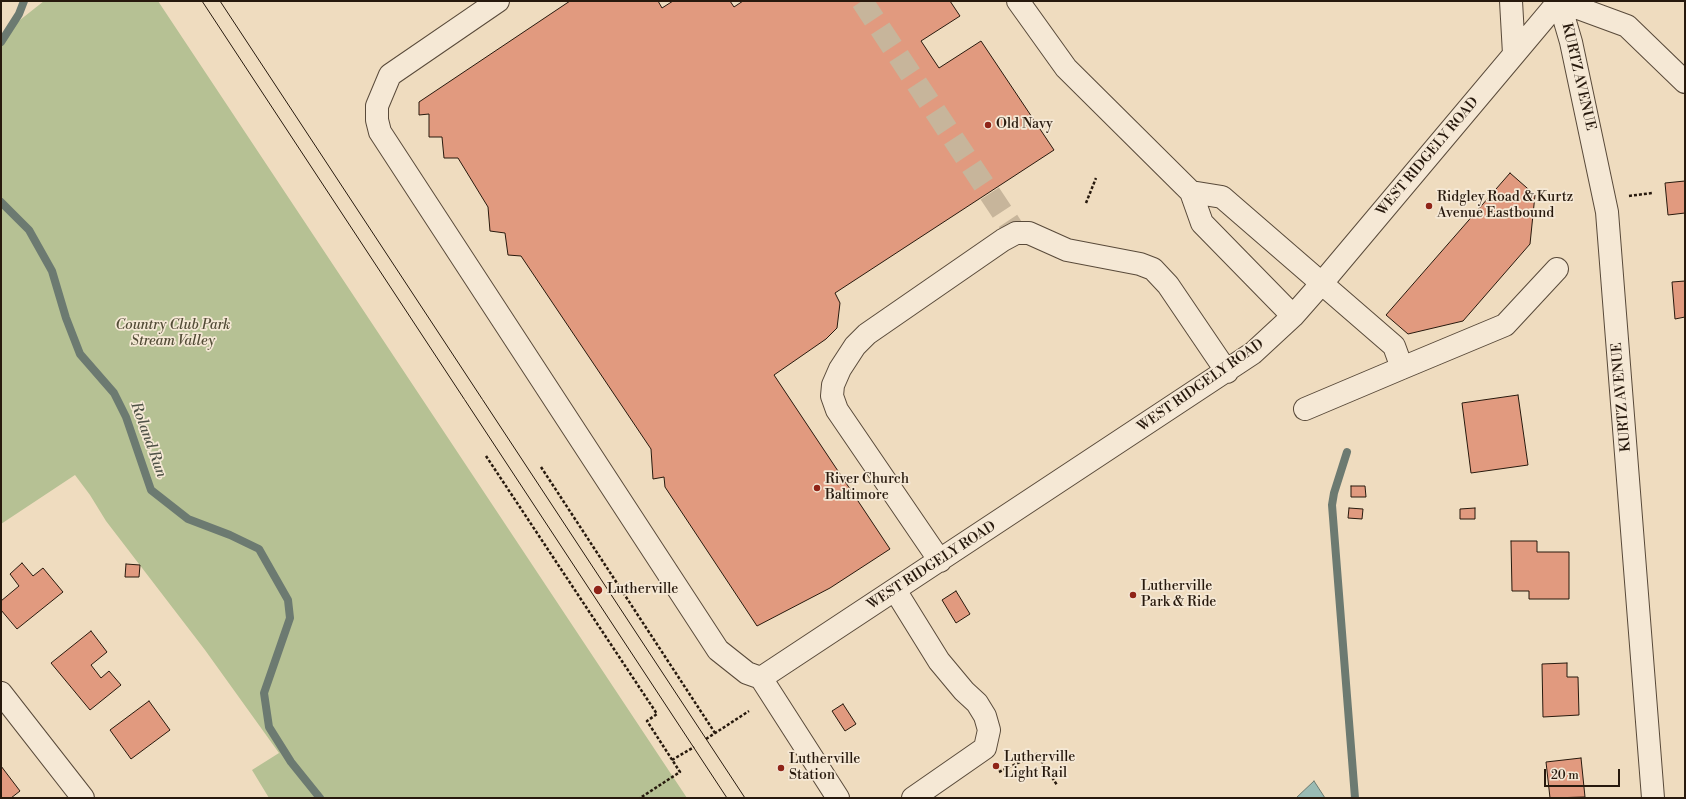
<!DOCTYPE html>
<style>
body{margin:0}
#map{position:relative;width:1686px;height:799px;overflow:hidden;background:#efdcbf;font-family:"Libre Bodoni",serif}
canvas{display:block}
.frame{position:absolute;inset:0;border:2px solid #27190d;pointer-events:none}
.scale{position:absolute;left:1544px;top:769px;width:76px;height:18px;box-sizing:border-box;border:2px solid #27190d;border-top:0;padding-left:5px;font-size:12px;line-height:14px;white-space:nowrap;color:#27190d;-webkit-text-stroke:3px #f5e8d5;paint-order:stroke}
</style>
<div id="map">
<canvas width="1686" height="799"></canvas>
<div class="frame"></div>
<div class="scale">20 m</div>
</div>
<script>
const ctx = document.querySelector('canvas').getContext('2d');
ctx.lineJoin = 'round';
function fillPath(path, color) {
  ctx.fillStyle = color;
  ctx.fill(path, 'evenodd');
}
function poly(rows) {
  const path = new Path2D();
  for (const r of rows) {
    path.moveTo(r[0], r[1]);
    for (let i = 2; i < r.length; i += 2) path.lineTo(r[i], r[i + 1]);
  }
  return path;
}
function strokePath(path, color, width, dash) {
  ctx.strokeStyle = color;
  ctx.lineWidth = width;
  ctx.lineCap = dash ? 'butt' : 'round';
  ctx.setLineDash(dash || []);
  ctx.stroke(path);
}
function label(font, color, halo, rows, align = 'center') {
  ctx.font = font + ' "Libre Bodoni",serif';
  ctx.lineWidth = 3.5;
  ctx.setLineDash([]);
  ctx.textBaseline = 'middle';
  ctx.strokeStyle = halo;
  ctx.fillStyle = color;
  for (const [text, x, y, turn = 0] of rows) {
    ctx.save();
    ctx.translate(x, y);
    ctx.rotate((+turn || 0) * Math.PI / 180);
    ctx.textAlign = isNaN(turn) ? turn : align;
    if (halo) ctx.strokeText(text, 0, 0);
    ctx.fillText(text, 0, 0);
    ctx.restore();
  }
}
const green = poly([
 [44,1,158,1,687,798,269,798,252,770,279,753,205,650,106,521,90,495,75,475,1,524,1,35]
]);
const water = poly([
 [1314,781,1325,798,1296,798,1314,781]
]);
const stream = poly([
 [1,42,19,14,24,1],
 [1,202,29,230,52,271,66,318,80,354,114,393,126,417,151,490,188,519,230,535,259,549,288,600,290,618,264,693,269,727,291,762,320,798],
 [1347,452,1334,493,1332,505,1355,798]
]);
const building = poly([
 [570,1,658,1,662,8,673,1,730,1,734,7,743,1,950,1,960,16,921,41,939,68,981,41,1054,150,835,293,840,303,837,328,826,339,774,375,890,549,830,588,757,626,665,487,664,477,653,479,651,449,521,256,508,255,505,233,490,231,488,207,458,158,444,158,442,137,429,137,429,114,419,115,419,102,570,1],
 [1510,173,1535,195,1530,244,1463,321,1408,334,1386,315,1510,173],
 [1685,181,1685,213,1668,215,1665,183,1685,181],
 [1685,281,1685,317,1675,319,1672,282,1685,281],
 [1518,395,1528,465,1471,473,1462,403,1518,395],
 [1351,486,1365,486,1366,497,1351,497,1351,486],
 [1349,508,1363,509,1362,519,1348,518,1349,508],
 [1475,508,1475,519,1460,519,1460,509,1475,508],
 [1511,541,1537,541,1537,552,1569,552,1569,599,1529,599,1529,591,1512,591,1511,541],
 [22,563,33,576,43,568,63,592,17,629,1,610,1,601,19,586,10,574,22,563],
 [126,564,140,565,139,577,125,577,126,564],
 [956,591,970,614,956,623,942,600,956,591],
 [91,631,107,652,91,665,101,678,109,671,121,685,90,710,51,663,91,631],
 [1567,663,1567,677,1578,677,1579,715,1543,717,1542,664,1567,663],
 [149,701,170,730,131,759,110,730,149,701],
 [843,704,856,724,845,731,832,711,843,704],
 [1581,758,1585,797,1550,798,1546,762,1581,758],
 [1,766,20,791,11,798,1,798,1,766]
]);
const minorTunnel = poly([
 [862,1,1016,233]
]);
const path = poly([
 [1629,196,1652,193],
 [1086,203,1096,178],
 [486,456,657,714,647,721,680,772,640,798],
 [541,467,715,733],
 [706,739,749,711],
 [672,760,694,747],
 [999,772,1037,754,1057,785]
]);
const minor = poly([
 [498,1,390,75,377,106,377,120,380,132,718,650,747,673,761,678,838,798],
 [1018,1,1066,68,1191,192,1202,223,1293,316],
 [1511,1,1514,54],
 [1559,1,1571,42,1607,212,1653,798],
 [1559,1,1627,26,1685,82],
 [1191,192,1222,197,1394,346,1402,368,1505,325,1557,269],
 [1305,409,1402,368],
 [940,561,837,410,832,396,833,385,840,369,855,346,867,334,1003,240,1016,233,1029,233,1067,250,1140,264,1153,269,1168,285,1227,372],
 [895,590,939,661,964,691,977,703,985,716,989,730,985,748,913,798],
 [761,678,1253,353,1293,316,1322,283,1559,1],
 [1,693,83,798]
]);
const tram = poly([
 [202,1,727,798],
 [220,1,745,798]
]);
const markers = [
 [988,125,4,"#8f2418"],
 [1429,206,4,"#8f2418"],
 [817,488,4,"#8f2418"],
 [598,590,5,"#8f2418"],
 [1133,595,4,"#8f2418"],
 [996,766,4,"#8f2418"],
 [781,768,4,"#8f2418"]
];
const streetNames = [
 ["KURTZ AVENUE",1578,77,77],
 ["WEST RIDGELY ROAD",1428,157,-50],
 ["WEST RIDGELY ROAD",1201,386,-35],
 ["KURTZ AVENUE",1622,397,-95],
 ["WEST RIDGELY ROAD",932,566,-33]
];
const poiNames = [
 ["Old Navy",996,125],
 ["Ridgley Road & Kurtz",1437,198],
 ["Avenue Eastbound",1437,214],
 ["River Church",825,480],
 ["Baltimore",825,496],
 ["Lutherville",1141,587],
 ["Park & Ride",1141,603],
 ["Lutherville",607,590],
 ["Lutherville",1004,758],
 ["Light Rail",1004,774],
 ["Lutherville",789,760],
 ["Station",789,776]
];
const parkNames = [
 ["Country Club Park",173,326],
 ["Stream Valley",173,342]
];
const waterNames = [
 ["Roland Run",148,440,70]
];
fillPath(green, '#b6c194');
fillPath(water, '#9abbb4');
strokePath(water, '#6c7a71', 1);
strokePath(stream, '#6c7a71', 8);
fillPath(building, '#e19a7f');
strokePath(building, '#27190d', 1);
strokePath(minorTunnel, '#c7b59b', 22, [22, 11]);
strokePath(minor, '#594a3a', 24);
strokePath(path, '#27190d', 2.5, [3, 2]);
strokePath(minor, '#f5e8d5', 22);
strokePath(tram, '#27190d', 1);
for (const [x, y, r, color] of markers) {
  const dot = new Path2D();
  dot.arc(x, y, r, 0, 2 * Math.PI);
  ctx.fillStyle = color;
  ctx.fill(dot);
  strokePath(dot, '#f5e8d5', 1.5);
}
label('14px', '#27190d', '#f5e8d5', streetNames);
label('14px', '#27190d', '#f5e8d5', poiNames, 'left');
label('italic 14px', '#524b36', '#f5e8d5', parkNames);
label('italic 15px', '#4f5247', '#f5e8d5', waterNames);
</script>
